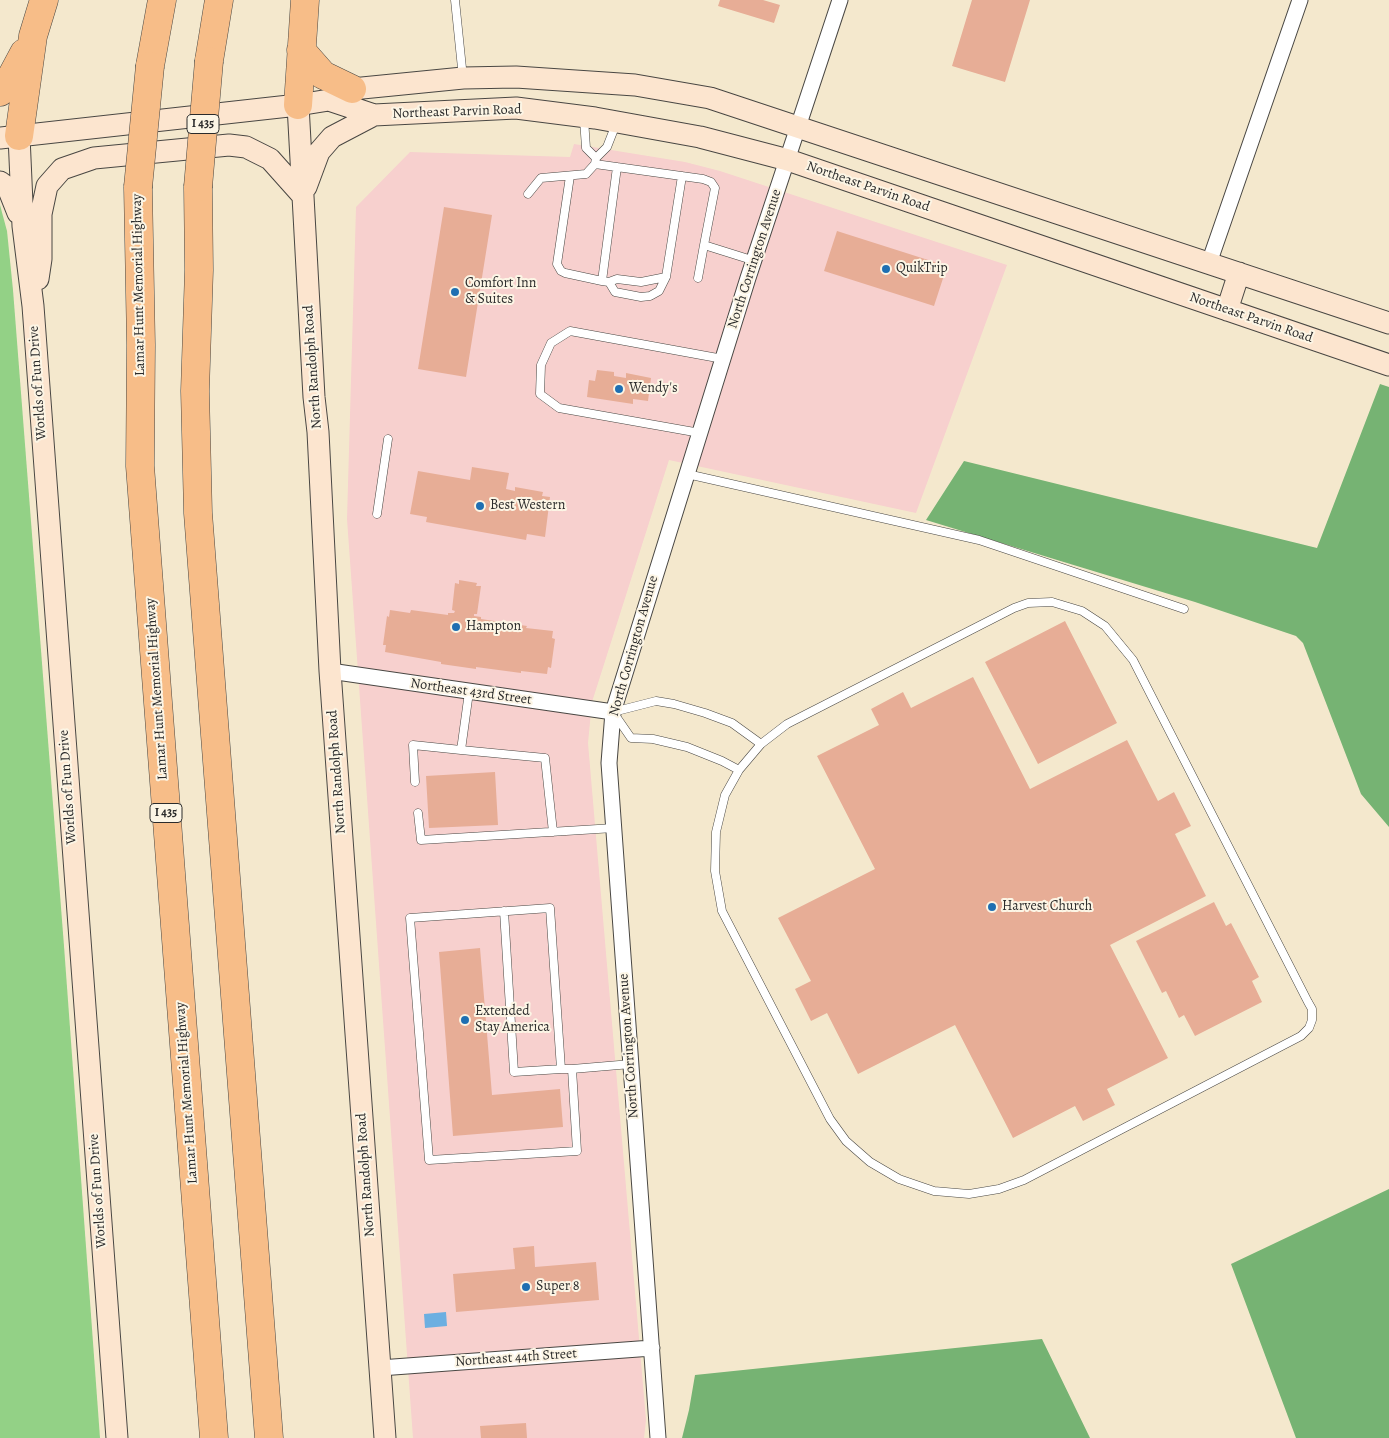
<!DOCTYPE html>
<style>
body{margin:0}
canvas{display:block;background:#f4e8cd}
</style>
<canvas width="1389" height="1438"></canvas>
<script>
const ctx = document.querySelector('canvas').getContext('2d');
ctx.lineJoin = 'round';
function fillPath(path, color) {
  ctx.fillStyle = color;
  ctx.fill(path, 'evenodd');
}
function poly(rows) {
  const path = new Path2D();
  for (const r of rows) {
    path.moveTo(r[0], r[1]);
    for (let i = 2; i < r.length; i += 2) path.lineTo(r[i], r[i + 1]);
  }
  return path;
}
function strokePath(path, color, width, dash) {
  ctx.strokeStyle = color;
  ctx.lineWidth = width;
  ctx.lineCap = dash ? 'butt' : 'round';
  ctx.setLineDash(dash || []);
  ctx.stroke(path);
}
function label(font, color, halo, rows, align = 'center') {
  ctx.font = font + ' Alegreya,serif';
  ctx.lineWidth = 4;
  ctx.setLineDash([]);
  ctx.textBaseline = 'middle';
  ctx.strokeStyle = halo;
  ctx.fillStyle = color;
  for (const [text, x, y, turn = 0] of rows) {
    ctx.save();
    ctx.translate(x, y);
    ctx.rotate((+turn || 0) * Math.PI / 180);
    ctx.textAlign = isNaN(turn) ? turn : align;
    if (halo) ctx.strokeText(text, 0, 0);
    ctx.fillText(text, 0, 0);
    ctx.restore();
  }
}
const built = poly([
 [574,144,685,162,720,171,1007,265,916,513,669,460,592,702,588,743,646,1420,644,1438,413,1438,347,519,356,207,410,152,570,157]
]);
const green = poly([
 [0,205,7,231,13,290,64,946,100,1438,0,1438]
]);
const forest = poly([
 [1380,384,1389,387,1389,827,1361,794,1303,643,1296,636,1195,602,926,520,964,461,1317,548],
 [1389,1189,1389,1438,1296,1438,1231,1264],
 [1042,1339,1090,1438,682,1438,689,1410,695,1375]
]);
const water = poly([
 [446,1312,447,1326,425,1328,424,1314]
]);
const building = poly([
 [720,0,763,0,780,5,774,23,718,6],
 [972,0,1030,0,1005,82,952,66],
 [444,207,492,215,466,377,418,369],
 [837,231,947,266,934,306,824,271],
 [597,370,614,372,614,376,626,378,626,373,651,378,648,401,633,399,633,404,587,397,589,380,595,381],
 [472,467,509,473,506,489,515,491,515,487,543,492,542,496,550,497,545,537,527,534,526,540,426,522,427,517,410,514,418,471,470,480],
 [459,580,477,583,476,586,481,586,477,614,474,614,474,616,481,617,481,619,527,626,526,628,553,631,552,638,555,639,551,668,548,667,547,674,521,671,521,673,476,667,476,669,441,664,441,662,385,652,386,645,383,645,387,616,389,617,390,610,410,613,411,610,448,615,448,613,454,613,455,611,452,610,455,583,459,584],
 [1065,621,1117,723,1038,764,985,662],
 [973,677,1030,789,1127,740,1158,801,1174,792,1191,826,1175,834,1206,896,1110,945,1168,1058,1107,1089,1115,1105,1083,1121,1075,1106,1013,1138,955,1025,858,1074,827,1013,811,1021,795,989,811,981,778,918,875,869,817,756,879,725,871,709,903,692,911,708],
 [495,772,498,825,429,828,426,776],
 [1214,902,1226,926,1231,923,1259,977,1252,981,1262,1002,1195,1036,1184,1015,1179,1018,1166,991,1162,993,1136,941],
 [480,948,492,1095,560,1089,563,1127,453,1136,439,952],
 [534,1246,535,1267,596,1262,599,1300,456,1312,453,1274,515,1269,513,1248],
 [526,1423,527,1438,481,1438,480,1426]
]);
const lane = poly([
 [455,0,463,78],
 [584,119,586,148,596,158],
 [595,164,703,179,711,182,715,188,704,245,755,261],
 [570,176,557,264,561,271,565,273,602,281,617,167],
 [528,194,541,178,586,174,595,164,596,158,607,147,616,124],
 [698,278,704,245],
 [602,281,609,282,617,279,641,282,666,277,682,176],
 [609,282,615,292,641,297,650,296,659,291,666,277],
 [700,433,559,408,540,394,541,365,551,343,570,331,723,359],
 [687,474,979,540,1184,609],
 [377,514,388,439],
 [1052,602,1082,611,1105,626,1133,660,1308,1002,1312,1009,1312,1020,1309,1028,1301,1036,1024,1180,999,1189,969,1194,934,1191,899,1179,870,1162,846,1141,830,1119,722,911,715,871,716,832,725,795,739,770,761,744,787,724,1014,608,1028,603,1052,602],
 [461,750,545,758,553,832],
 [739,770,722,761,687,747,653,739,631,738,613,712,656,701,674,704,705,713,732,723,761,744],
 [415,782,413,745,461,750,469,692],
 [418,813,421,840,614,828],
 [504,911,514,1072,561,1069],
 [572,1069,561,1069,550,908,410,918,429,1160,577,1151,572,1069,631,1064]
]);
const street = poly([
 [1209,263,1300,0],
 [330,671,613,712],
 [380,1368,652,1348],
 [658,1438,609,763,613,712,748,278,840,0]
]);
const secondary = poly([
 [329,100,374,115,516,108,595,118,700,137,788,160,1389,365],
 [298,105,314,397,318,432,330,671,385,1438],
 [19,136,23,226,33,306,117,1438],
 [0,138,298,105,329,100,352,89,463,78,516,77,635,85,710,98,1389,323],
 [0,182,8,188,18,213],
 [306,187,319,152,332,137,374,115],
 [38,279,41,259,41,214,47,186,62,169,94,158,229,145,246,147,270,159,303,196],
 [1227,310,1239,273]
]);
const highway = poly([
 [301,50,323,75,352,89],
 [209,61,219,0],
 [150,66,162,0],
 [0,92,8,83,24,53],
 [298,105,305,0],
 [19,136,33,36,44,0],
 [138,187,141,345,140,466,214,1438],
 [198,187,199,270,195,391,198,513,269,1438]
]);
const highwayBridge = poly([
 [138,187,150,66],
 [198,187,209,61]
]);
const markers = [
 [886,269,5,"#1f6fb2"],
 [455,292,5,"#1f6fb2"],
 [619,389,5,"#1f6fb2"],
 [480,506,5,"#1f6fb2"],
 [456,627,5,"#1f6fb2"],
 [992,907,5,"#1f6fb2"],
 [465,1020,5,"#1f6fb2"],
 [526,1287,5,"#1f6fb2"]
];
const shields = [
 [203,124,32],
 [166,813,32]
];
const shieldNames = [
 ["I 435",203,124],
 ["I 435",166,813]
];
const streetNames = [
 ["Northeast Parvin Road",457,112,-2],
 ["Northeast Parvin Road",868,187,19],
 ["North Corrington Avenue",755,259,-72],
 ["Lamar Hunt Memorial Highway",139,285,-91],
 ["Northeast Parvin Road",1251,318,19],
 ["North Randolph Road",313,367,-94],
 ["Worlds of Fun Drive",38,383,-94],
 ["North Corrington Avenue",634,646,-74],
 ["Lamar Hunt Memorial Highway",157,689,-94],
 ["Northeast 43rd Street",471,692,8],
 ["North Randolph Road",337,772,-94],
 ["Worlds of Fun Drive",68,787,-94],
 ["North Corrington Avenue",629,1046,-94],
 ["Lamar Hunt Memorial Highway",187,1093,-94],
 ["North Randolph Road",366,1175,-94],
 ["Worlds of Fun Drive",98,1191,-94],
 ["Northeast 44th Street",516,1358,-4]
];
const poiNames = [
 ["QuikTrip",896,269],
 ["Comfort Inn",465,284],
 ["& Suites",465,300],
 ["Wendy's",629,389],
 ["Best Western",490,506],
 ["Hampton",466,627],
 ["Harvest Church",1002,907],
 ["Extended",475,1012],
 ["Stay America",475,1028],
 ["Super 8",536,1287]
];
fillPath(built, '#f7d0ce');
fillPath(green, '#93d186');
fillPath(forest, '#76b373');
fillPath(water, '#6cafe1');
fillPath(building, '#e7ad96');
strokePath(lane, '#494743', 9);
strokePath(street, '#494743', 17);
strokePath(secondary, '#494743', 23);
strokePath(highway, '#494743', 29);
strokePath(lane, '#fff', 8);
strokePath(street, '#fff', 15);
strokePath(secondary, '#fce5cf', 21);
strokePath(highway, '#f7bd88', 28);
strokePath(highwayBridge, '#494743', 29, []);
strokePath(highwayBridge, '#f7bd88', 28);
for (const [x, y, r, color] of markers) {
  const dot = new Path2D();
  dot.arc(x, y, r, 0, 2 * Math.PI);
  ctx.fillStyle = color;
  ctx.fill(dot);
  strokePath(dot, '#fcf5e5', 2);
}
for (const [x, y, w] of shields) {
  const box = new Path2D();
  box.roundRect(x - w / 2, y - 9.5, w, 19, 4);
  ctx.fillStyle = '#fcf5e5';
  ctx.fill(box);
  strokePath(box, '#2b2b2b', 1);
}
label('bold 12px', '#2b2b2b', null, shieldNames);
label('14px', '#2b2b2b', '#fcf5e5', streetNames);
label('14px', '#2b2b2b', '#fcf5e5', poiNames, 'left');
</script>
